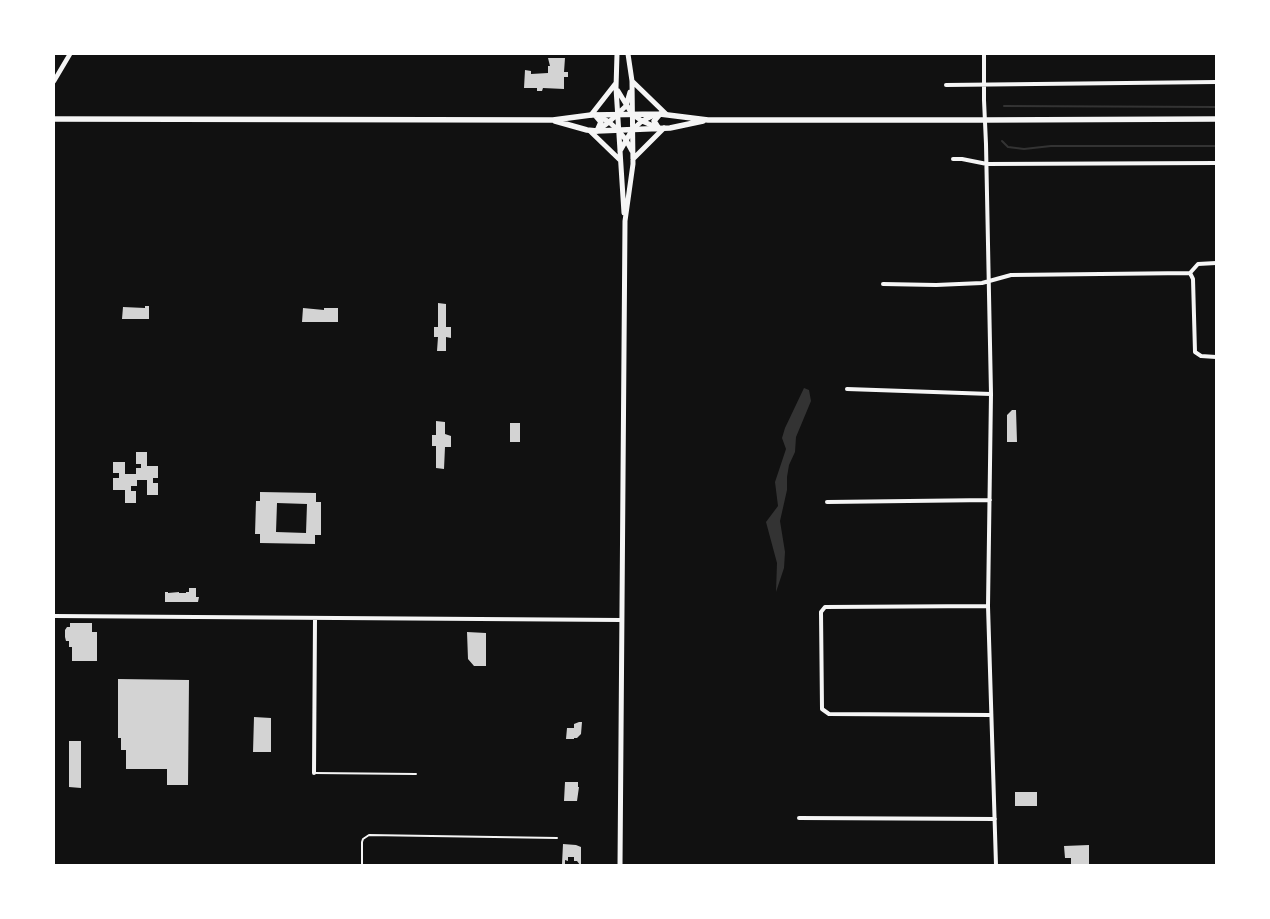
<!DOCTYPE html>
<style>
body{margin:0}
#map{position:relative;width:1270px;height:919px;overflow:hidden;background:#111;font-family:"DM Sans",sans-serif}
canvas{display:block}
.frame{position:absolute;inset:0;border:55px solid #fff;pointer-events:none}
</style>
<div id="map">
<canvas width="1270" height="919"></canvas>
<div class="frame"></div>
</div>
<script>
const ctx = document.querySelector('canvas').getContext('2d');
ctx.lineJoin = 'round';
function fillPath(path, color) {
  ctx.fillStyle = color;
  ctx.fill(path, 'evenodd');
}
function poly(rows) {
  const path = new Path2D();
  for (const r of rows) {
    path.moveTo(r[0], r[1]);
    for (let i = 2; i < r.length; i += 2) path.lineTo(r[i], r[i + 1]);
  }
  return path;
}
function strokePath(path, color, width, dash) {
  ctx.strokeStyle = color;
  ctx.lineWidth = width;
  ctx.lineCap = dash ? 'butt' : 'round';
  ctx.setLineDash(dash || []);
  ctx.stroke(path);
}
const water = poly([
 [804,388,809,390,811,401,796,437,795,452,789,465,787,477,787,490,780,521,785,552,784,568,776,592,777,563,766,522,778,506,775,482,786,449,782,438,785,428]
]);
const stream = poly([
 [1004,106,1216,107],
 [1002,141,1008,147,1024,149,1051,146,1216,146]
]);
const building = poly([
 [548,58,565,58,564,72,568,72,568,77,564,77,564,89,543,88,542,91,537,91,537,88,524,88,525,70,531,71,531,74,548,73,548,66,550,66],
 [438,303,446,304,446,327,451,327,451,338,446,337,446,351,437,351,438,337,434,337,434,327,438,327],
 [145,306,149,306,149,319,122,319,123,307,145,308],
 [303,308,324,310,324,308,338,308,338,322,302,322],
 [1012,410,1016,410,1017,442,1007,442,1007,415],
 [436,421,445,422,445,434,451,436,451,447,445,447,444,469,436,468,436,446,432,446,432,435,436,435],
 [510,423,520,423,520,442,510,442],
 [136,452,147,452,147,466,158,466,158,478,153,478,153,483,158,483,158,495,147,495,147,480,137,480,137,486,131,486,131,491,136,491,136,503,125,503,125,490,113,490,113,478,119,478,119,473,113,473,113,462,125,462,125,474,136,474,136,468,141,468,141,464,136,464],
 [260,492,316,493,316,502,321,502,321,535,315,535,315,544,260,543,260,534,255,534,256,501,260,501],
 [277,503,307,504,306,533,276,532],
 [189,588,196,588,196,597,199,597,198,602,165,602,165,592,168,592,168,593,179,592,179,593,186,593,186,592,189,592],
 [70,623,92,623,92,632,97,632,97,661,72,661,72,647,69,647,69,641,66,641,65,637,65,630,67,627,70,627],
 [467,632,486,633,486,666,474,666,468,659],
 [118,679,189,680,188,785,167,785,167,769,126,769,126,750,121,750,121,738,118,738],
 [254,717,271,718,271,752,253,752],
 [579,722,582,722,581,734,577,738,574,738,574,739,566,739,567,728,574,728,574,724],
 [69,741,81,741,81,788,69,787],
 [565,782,578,782,578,787,579,787,577,801,564,801],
 [1015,792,1037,792,1037,806,1015,806],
 [563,844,576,845,581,847,581,865,580,865,577,861,574,861,574,857,568,857,568,861,565,860,565,864,562,864],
 [1089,845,1089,865,1071,864,1071,858,1065,858,1064,846]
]);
const service = poly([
 [314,773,416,774],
 [362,865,362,842,363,839,369,835,557,838]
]);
const minor = poly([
 [984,54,984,100,986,144,991,394,988,606,996,865],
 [946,85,1216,82],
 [953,159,962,159,987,164,1216,163],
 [1190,273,1193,279,1195,352,1201,356,1216,357],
 [883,284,936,285,982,283,1011,275,1190,273,1198,264,1216,263],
 [847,389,991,394],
 [827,502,990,500],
 [988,606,825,607,821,612,822,709,829,714,990,715],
 [54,616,621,620],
 [314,773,315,619],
 [799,818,995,819]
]);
const tertiary = poly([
 [54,81,70,54]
]);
const secondary = poly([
 [617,54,616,88,624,213],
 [632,81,666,114],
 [618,91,632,114,642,121,658,128],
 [591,115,616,83],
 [597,115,609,122,618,130,626,140,632,151],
 [590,131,620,160],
 [597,131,609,122,626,106,630,92],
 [620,151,632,130,642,121,654,115],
 [633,159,664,128],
 [620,865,625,221,633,164,632,81,628,54]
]);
const primary = poly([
 [595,115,601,122,597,131],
 [54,119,553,120,591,115,660,114,708,120,985,120,1216,119],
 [555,121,587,130,597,131,670,128,703,121],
 [659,129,654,121,660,114]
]);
fillPath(water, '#333');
strokePath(stream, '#333', 2);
fillPath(building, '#d3d3d3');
strokePath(service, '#f5f5f5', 2);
strokePath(minor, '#f5f5f5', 4);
strokePath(tertiary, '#f5f5f5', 4.5);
strokePath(secondary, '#f5f5f5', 5);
strokePath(primary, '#f5f5f5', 5.5);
</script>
